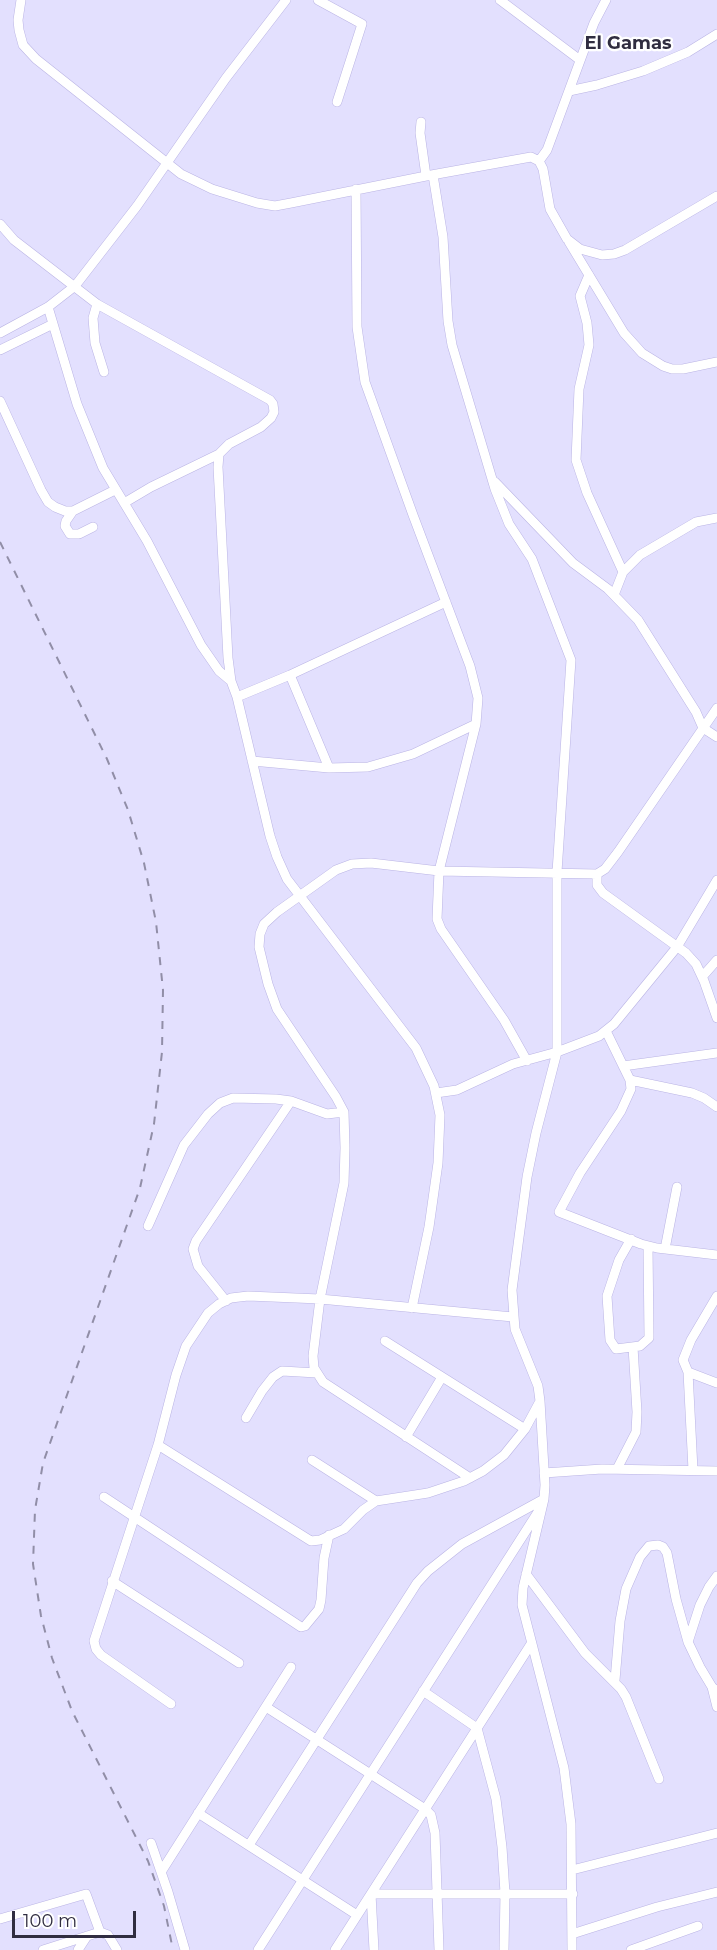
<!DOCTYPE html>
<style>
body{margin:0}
#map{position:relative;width:717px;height:1950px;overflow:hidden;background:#e3e0fe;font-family:Montserrat,sans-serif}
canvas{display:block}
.scale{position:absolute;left:12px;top:1911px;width:124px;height:27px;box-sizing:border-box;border:3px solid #302d40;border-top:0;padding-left:8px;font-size:18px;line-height:21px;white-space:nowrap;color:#302d40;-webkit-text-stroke:4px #fff;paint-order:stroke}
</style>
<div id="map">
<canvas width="717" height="1950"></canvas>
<div class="scale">100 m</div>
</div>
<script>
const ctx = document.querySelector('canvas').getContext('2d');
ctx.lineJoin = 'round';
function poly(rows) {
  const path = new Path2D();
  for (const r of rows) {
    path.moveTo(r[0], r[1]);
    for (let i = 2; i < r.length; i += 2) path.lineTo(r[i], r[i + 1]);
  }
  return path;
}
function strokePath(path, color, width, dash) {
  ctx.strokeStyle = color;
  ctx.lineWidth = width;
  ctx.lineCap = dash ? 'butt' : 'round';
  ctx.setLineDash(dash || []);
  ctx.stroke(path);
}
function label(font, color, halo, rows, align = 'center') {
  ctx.font = font + ' Montserrat,sans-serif';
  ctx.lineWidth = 4.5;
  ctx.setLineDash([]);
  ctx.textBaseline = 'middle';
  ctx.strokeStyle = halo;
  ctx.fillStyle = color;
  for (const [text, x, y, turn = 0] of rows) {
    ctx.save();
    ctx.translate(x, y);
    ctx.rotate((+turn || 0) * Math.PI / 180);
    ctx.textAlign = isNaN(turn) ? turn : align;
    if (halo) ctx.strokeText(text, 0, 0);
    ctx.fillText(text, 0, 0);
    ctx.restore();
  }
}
const minor = poly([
 [21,0,18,20,19,30,23,45,36,59,181,174,212,189,257,203,275,206,291,203,426,176,531,157,539,161,543,169,550,209,567,239,580,249,602,255,614,254,625,250,717,196],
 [318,0,362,24,337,102],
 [500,0,580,60],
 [569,91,597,85,643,71,688,52,717,34],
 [421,122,420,133,426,176],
 [539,161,547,150,594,23,606,0],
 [433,175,443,237,448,321,452,345,495,489,509,524,532,559,571,660,557,872,557,1052,536,1133,527,1177,512,1290,515,1329,538,1386,540,1401,545,1485,544,1499,523,1588,522,1605,564,1768,571,1824,572,1950],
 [356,189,357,327,365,382,413,515,470,666,478,698,476,724,439,871,437,919,441,929,504,1020,527,1061],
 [0,224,14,240,97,304,270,400,273,404,274,412,271,418,261,427,229,444,219,454,218,467,228,658,231,681,237,697,290,675,446,602],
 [569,242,624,333,642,353,663,366,672,369,683,369,717,362],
 [589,275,580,296,587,323,589,345,579,389,576,460,587,493,623,572],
 [97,304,93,318,95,343,104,372],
 [48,307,77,404,103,468,147,541,201,645,219,671,231,681],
 [0,333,48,307,75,286,137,206,226,78,286,0],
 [0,350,53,324],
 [0,401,41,490,48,502,55,507,65,511,73,511,115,490],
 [495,482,573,563,608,589,638,620,696,712,703,728,717,737],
 [124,503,151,487,219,454],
 [73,511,66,521,65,526,70,534,79,534,93,527],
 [614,595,623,572,640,555,696,522,717,518],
 [290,675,329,768,368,767,413,754,476,724],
 [237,697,270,836,277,857,287,879,416,1048,434,1086,440,1115,438,1163,429,1227,412,1308],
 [252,761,329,768],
 [597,874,597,885,603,893,686,953,696,964,704,981,717,1018],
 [702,977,717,960],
 [606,1031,630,1080,631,1089,621,1111,580,1173,559,1212,641,1244,657,1248,717,1255],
 [623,1066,717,1053],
 [630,1080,692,1093,704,1098,717,1107],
 [436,1093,457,1090,513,1064,557,1052,599,1036,614,1024,677,947,717,880],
 [148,1226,184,1145,208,1114,220,1103,233,1098,276,1099,291,1101,327,1114,344,1112],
 [631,1239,619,1260,607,1296,610,1340,616,1349,640,1346,649,1338,648,1246],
 [665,1249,677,1187],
 [717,1296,691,1340,683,1360,688,1372,717,1383],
 [226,1301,198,1266,193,1249,196,1241,291,1101],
 [385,1341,525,1429],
 [688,1372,693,1470],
 [246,1418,262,1391,273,1377,282,1371,317,1373],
 [406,1437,442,1377],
 [158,1445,311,1541,320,1540,344,1529,363,1510,376,1501,428,1493,464,1481,483,1471,504,1455,525,1429,539,1403],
 [312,1460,376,1501],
 [617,1469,636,1432,637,1412,633,1347],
 [544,1473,602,1469,717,1471],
 [470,1478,323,1382,314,1368,313,1356,320,1299,344,1183,345,1148,344,1112,336,1097,277,1009,268,984,259,947,260,934,264,924,277,912,336,870,352,864,371,863,439,871,597,874,605,869,618,852,717,708],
 [104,1497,301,1627,305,1626,319,1609,321,1600,324,1558,329,1535],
 [526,1574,585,1653,621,1689,626,1697,659,1779],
 [112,1581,239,1663],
 [688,1642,700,1605,709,1587,717,1576],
 [615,1680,620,1621,626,1589,640,1557,649,1546,658,1545,663,1547,667,1553,676,1599,688,1642,700,1667,712,1687,717,1691],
 [712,1687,717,1707],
 [423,1691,477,1728,496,1799,502,1847,505,1893,504,1950],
 [171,1704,101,1655,96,1649,94,1641,158,1445,176,1375,186,1346,208,1313,219,1304,231,1298,248,1296,320,1299,513,1317],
 [266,1707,425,1809,431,1815,435,1833,439,1950],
 [198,1813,357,1915],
 [151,1843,168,1892,185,1950],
 [249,1845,417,1583,428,1571,462,1544,544,1499],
 [572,1870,717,1833],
 [161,1872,291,1667],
 [0,1919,86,1894,100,1932,43,1950],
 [100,1932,108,1935,117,1950],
 [572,1934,657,1907,717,1892],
 [78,1950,87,1936],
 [258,1950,538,1512],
 [335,1950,531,1644],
 [374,1950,371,1894,573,1894],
 [631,1950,698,1926]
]);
const rail = poly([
 [0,542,107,759,128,810,144,863,156,922,163,990,162,1052,154,1124,140,1188,43,1463,35,1510,33,1564,41,1616,52,1658,72,1711,148,1861,164,1906,173,1950]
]);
const neighbourhoodNames = [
 ["El Gamas",628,44]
];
strokePath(minor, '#bab4e4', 10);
strokePath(minor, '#fff', 9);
strokePath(rail, '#918ea7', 2, [8, 8]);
label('bold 18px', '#302d40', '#fff', neighbourhoodNames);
</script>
